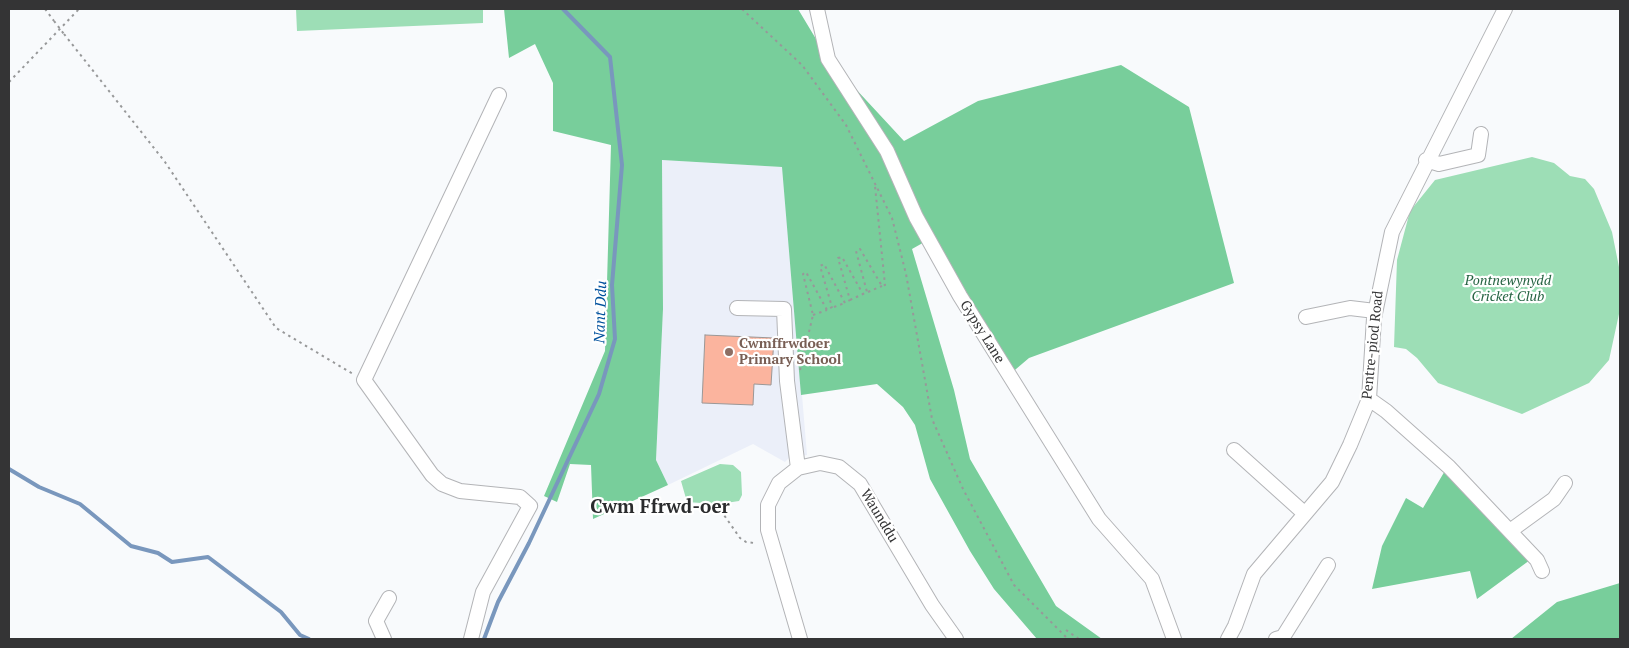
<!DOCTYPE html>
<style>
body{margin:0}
#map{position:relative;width:1629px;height:648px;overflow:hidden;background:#f8fafc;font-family:"PT Serif",serif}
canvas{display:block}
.frame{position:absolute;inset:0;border:10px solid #343435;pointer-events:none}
</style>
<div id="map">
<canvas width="1629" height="648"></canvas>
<div class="frame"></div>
</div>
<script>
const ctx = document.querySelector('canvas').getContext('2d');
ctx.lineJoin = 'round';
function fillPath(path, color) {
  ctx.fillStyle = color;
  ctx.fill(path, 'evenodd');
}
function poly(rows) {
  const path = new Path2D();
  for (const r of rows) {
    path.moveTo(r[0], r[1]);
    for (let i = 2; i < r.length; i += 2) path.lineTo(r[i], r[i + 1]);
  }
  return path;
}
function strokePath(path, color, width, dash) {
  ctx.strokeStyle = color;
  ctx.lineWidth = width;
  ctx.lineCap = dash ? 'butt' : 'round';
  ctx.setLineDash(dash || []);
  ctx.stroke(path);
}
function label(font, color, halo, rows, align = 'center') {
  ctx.font = font + ' "PT Serif",serif';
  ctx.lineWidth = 4.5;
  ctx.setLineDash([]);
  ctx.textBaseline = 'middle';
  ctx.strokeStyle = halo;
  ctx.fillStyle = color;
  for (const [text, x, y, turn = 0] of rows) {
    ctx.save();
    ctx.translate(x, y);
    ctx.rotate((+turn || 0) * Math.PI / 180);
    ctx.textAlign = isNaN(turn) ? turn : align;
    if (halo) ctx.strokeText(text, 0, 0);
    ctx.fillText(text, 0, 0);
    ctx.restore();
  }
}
const built = poly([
 [662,160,783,167,807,455,789,458,785,462,753,444,668,485,656,460,663,309]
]);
const green = poly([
 [296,9,483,9,483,23,297,31],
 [1532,157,1554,163,1570,176,1585,179,1594,189,1612,232,1620,272,1619,314,1609,360,1589,383,1522,414,1438,383,1417,358,1406,349,1394,347,1397,260,1410,211,1435,180],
 [720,464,733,465,741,472,742,495,739,501,706,506,701,503,687,502,681,481]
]);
const forest = poly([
 [504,9,798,9,828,59,904,141,978,101,1121,65,1189,107,1234,283,1029,358,1009,375,928,240,912,249,954,390,970,459,1056,606,1102,639,1037,639,994,589,970,551,930,479,915,425,903,407,877,384,801,395,782,167,662,160,663,309,656,460,668,485,593,519,591,465,570,464,557,502,544,496,605,351,611,145,553,131,553,83,535,44,509,58],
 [1446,469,1530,560,1477,599,1470,571,1372,589,1382,546,1406,498,1423,508],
 [1620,583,1620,639,1511,639,1557,602]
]);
const stream = poly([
 [9,469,39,487,80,504,131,546,158,553,172,562,208,557,281,612,300,635,309,639],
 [484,639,498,602,529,543,599,394,615,339,612,285,622,165,610,57,563,9]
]);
const building = poly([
 [705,335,774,338,771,385,754,384,753,405,702,403,705,335]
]);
const path = poly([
 [45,9,54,21],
 [742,9,802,65,846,125,892,218,906,274,932,419,963,489,1014,585,1068,639],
 [64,34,165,162,276,328,353,374],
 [9,82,79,9],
 [868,292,882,286],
 [850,300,863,294],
 [834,307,845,303],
 [813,315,827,310],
 [800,370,813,315,803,274,806,272,827,310,832,307,820,266,824,264,845,303,850,300,838,258,842,257,863,294,867,292,856,251,860,249,882,286,885,285,875,186],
 [717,505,740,538,746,542,754,543],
 [1066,630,1079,639]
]);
const minor = poly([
 [817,9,828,59,887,151,916,217,960,296,1099,519,1152,579,1174,639],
 [1426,160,1439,164,1478,155,1481,134],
 [737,308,784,309,787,381,798,468],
 [1306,317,1350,308,1375,311],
 [1369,399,1386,411,1449,467,1537,560,1542,571],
 [1234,450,1304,513],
 [1510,531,1554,499,1565,483],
 [384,639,376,621,389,598],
 [471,639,483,592,530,506,520,497,460,491,442,484,432,475,364,380,499,95],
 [800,639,768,530,768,505,779,483,798,468,820,463,839,467,860,484,932,605,956,639],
 [1228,639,1235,626,1254,574,1332,482,1350,445,1369,399,1374,318,1392,232,1505,9],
 [1276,639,1283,637,1328,565]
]);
const pathBridge = poly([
 [54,21,64,34]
]);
const markers = [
 [729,352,5,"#8d6e63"]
];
const parkNames = [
 ["Pontnewynydd",1508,281],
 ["Cricket Club",1508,297]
];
const streetNames = [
 ["Gypsy Lane",982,332,58],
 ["Pentre-piod Road",1373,345,-84],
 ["Waunddu",879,516,59]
];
const educationNames = [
 ["Cwmffrwdoer",739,344],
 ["Primary School",739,360]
];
const waterNames = [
 ["Nant Ddu",601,312,-88]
];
const districtNames = [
 ["Cwm Ffrwd-oer",660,508]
];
fillPath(built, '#ebeff9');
fillPath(green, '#9ddeb6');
fillPath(forest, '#78ce9b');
strokePath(stream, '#7997bd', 4);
fillPath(building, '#fbb49e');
strokePath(building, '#9b9897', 1);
strokePath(minor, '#b3b4b7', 16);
strokePath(path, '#979899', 2, [2.5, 4]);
strokePath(minor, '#fff', 14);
strokePath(pathBridge, '#979899', 2, [2.5, 4]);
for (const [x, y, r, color] of markers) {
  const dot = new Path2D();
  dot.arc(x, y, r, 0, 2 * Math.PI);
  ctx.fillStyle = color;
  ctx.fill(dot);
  strokePath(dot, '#fff', 2);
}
label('italic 14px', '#256342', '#fff', parkNames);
label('14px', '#343435', '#fff', streetNames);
label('bold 14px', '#785e54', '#fff', educationNames, 'left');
label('italic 15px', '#00519d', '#fff', waterNames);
label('bold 19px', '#2a2b2d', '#fff', districtNames);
</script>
